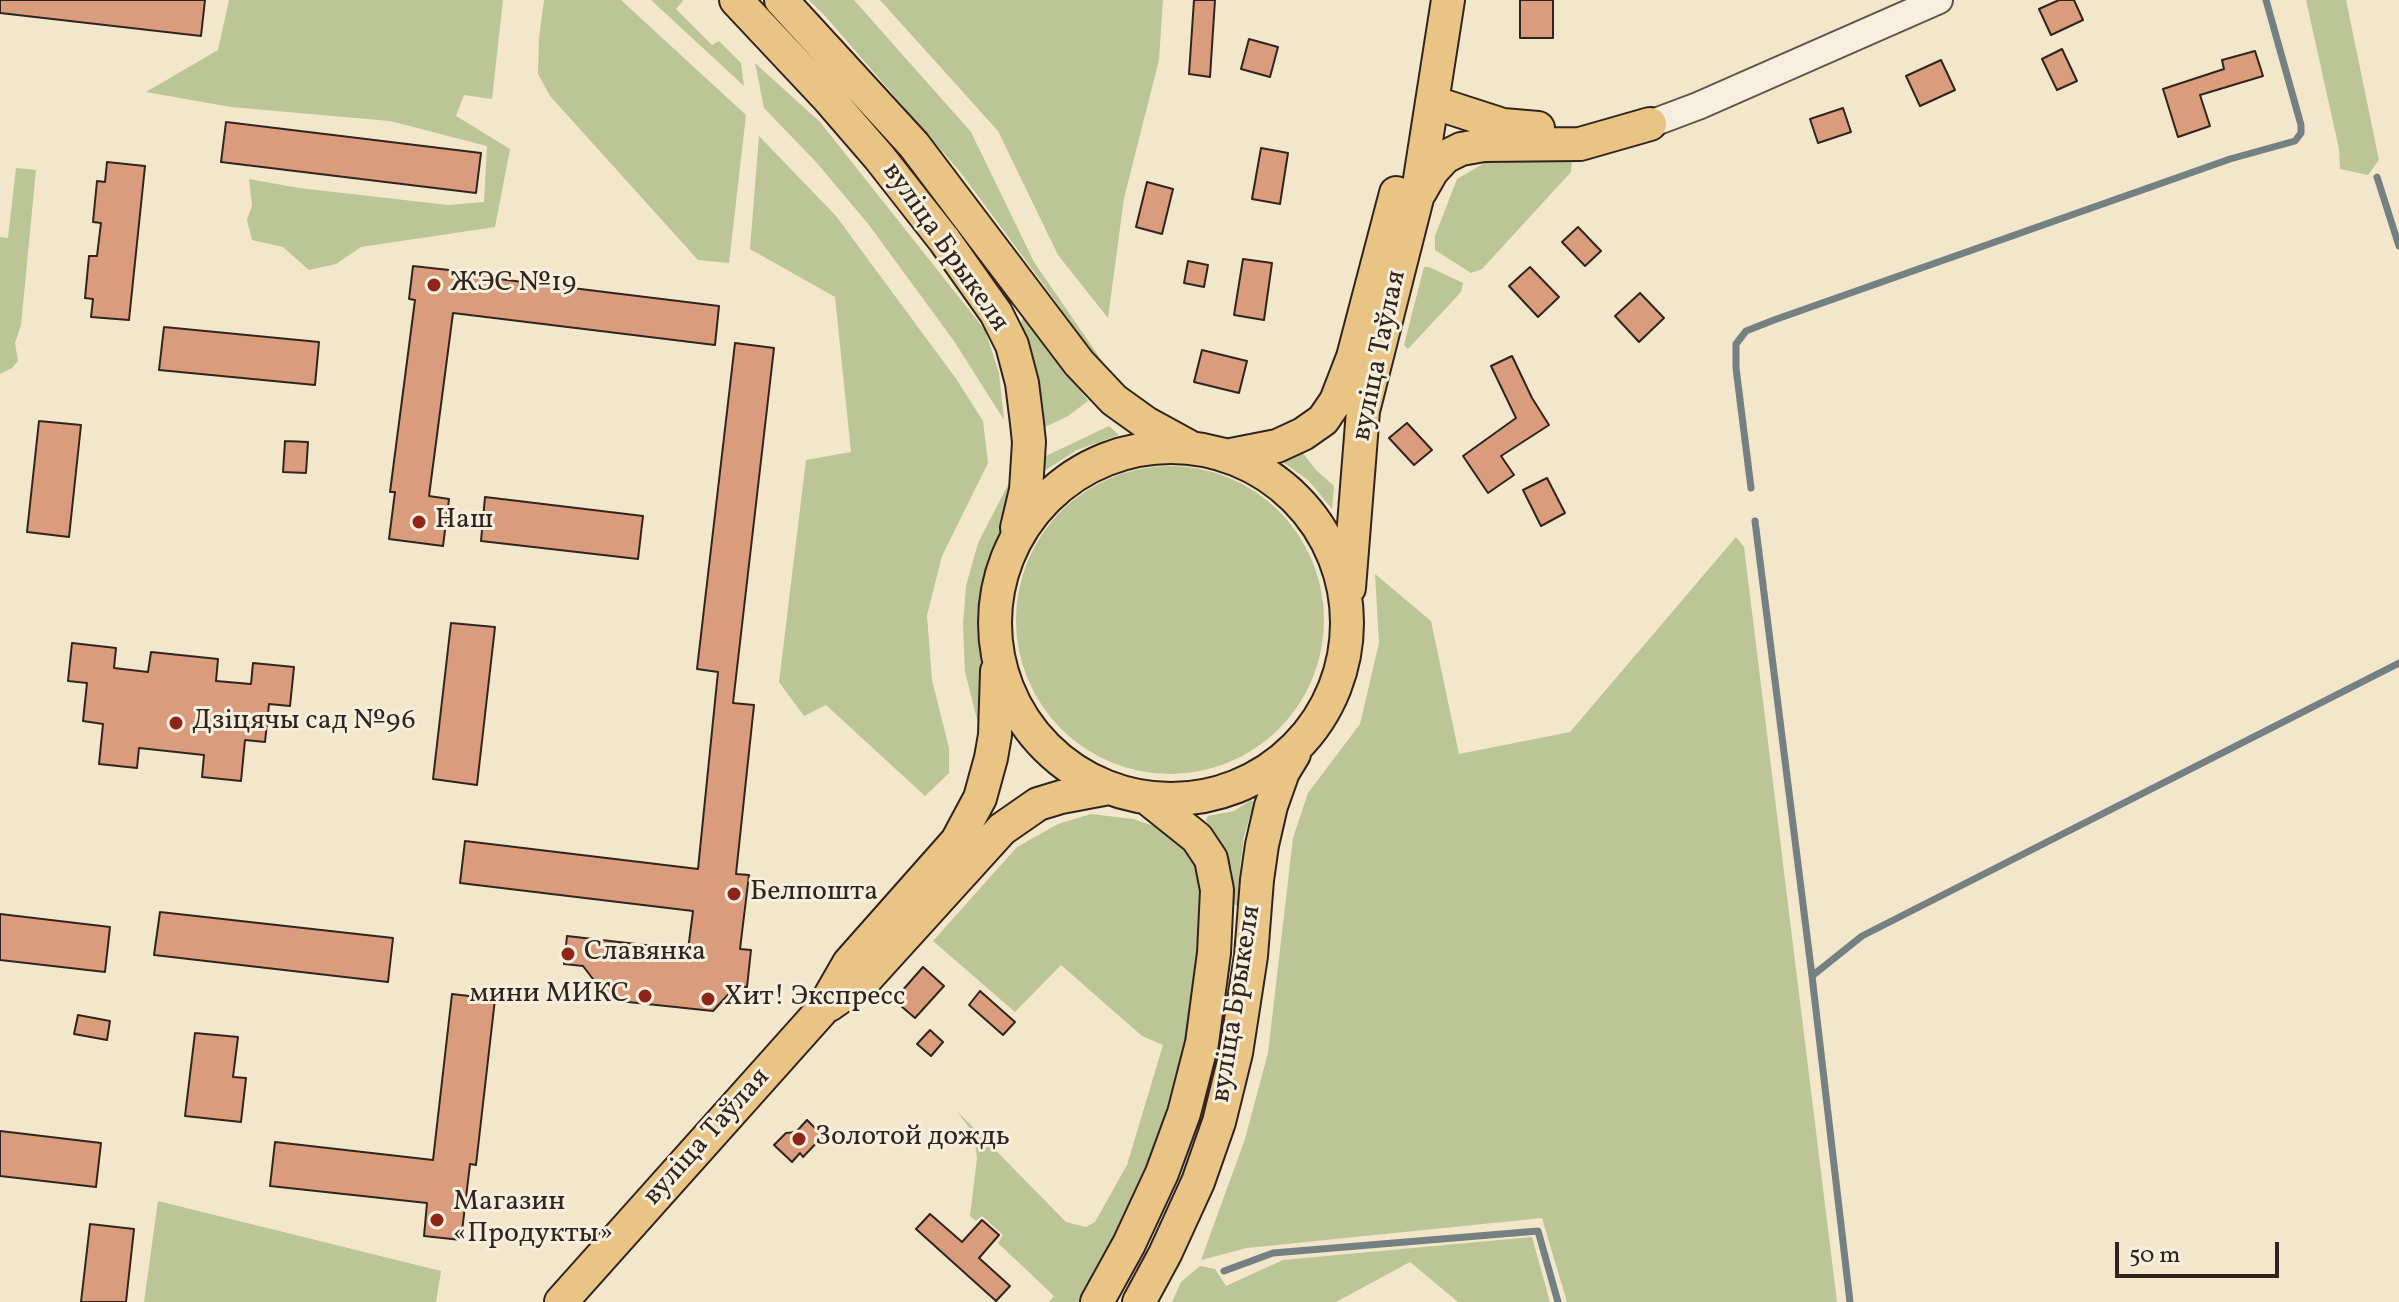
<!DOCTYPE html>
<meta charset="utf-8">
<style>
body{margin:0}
#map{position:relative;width:2399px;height:1302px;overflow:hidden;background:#f2e7ca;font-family:Vollkorn,serif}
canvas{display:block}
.scale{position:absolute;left:2115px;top:1242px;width:164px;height:36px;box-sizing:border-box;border:4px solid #31241f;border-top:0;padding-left:10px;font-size:24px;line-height:28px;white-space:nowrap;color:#31241f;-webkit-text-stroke:6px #f7efdd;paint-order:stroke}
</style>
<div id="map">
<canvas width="2399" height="1302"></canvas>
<div class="scale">50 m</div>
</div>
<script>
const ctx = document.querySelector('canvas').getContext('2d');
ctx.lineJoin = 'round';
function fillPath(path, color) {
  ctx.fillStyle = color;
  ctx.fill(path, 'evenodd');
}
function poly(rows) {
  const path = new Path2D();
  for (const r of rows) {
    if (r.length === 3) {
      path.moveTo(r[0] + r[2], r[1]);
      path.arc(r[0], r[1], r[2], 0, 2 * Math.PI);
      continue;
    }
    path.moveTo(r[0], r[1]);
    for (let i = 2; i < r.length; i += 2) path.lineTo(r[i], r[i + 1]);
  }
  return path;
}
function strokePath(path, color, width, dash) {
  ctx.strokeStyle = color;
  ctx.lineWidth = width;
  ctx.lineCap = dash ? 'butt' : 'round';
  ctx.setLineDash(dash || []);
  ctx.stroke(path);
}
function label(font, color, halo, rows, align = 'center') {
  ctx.font = font + ' Vollkorn,serif';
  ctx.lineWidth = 6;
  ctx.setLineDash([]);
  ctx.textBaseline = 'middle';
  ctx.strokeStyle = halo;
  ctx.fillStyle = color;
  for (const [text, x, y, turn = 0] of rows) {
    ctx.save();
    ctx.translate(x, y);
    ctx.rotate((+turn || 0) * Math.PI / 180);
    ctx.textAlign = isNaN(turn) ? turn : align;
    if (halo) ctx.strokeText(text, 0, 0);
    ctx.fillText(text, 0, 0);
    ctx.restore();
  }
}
const green = poly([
 [229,0,503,0,492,99,464,95,456,116,510,149,495,227,361,247,336,264,309,270,283,247,252,240,247,220,252,206,249,179,299,188,448,205,484,202,487,146,390,121,231,107,146,92,218,50],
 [544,0,621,0,746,115,729,263,698,260,550,96,538,74,539,38],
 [651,0,682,0,683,1,676,9,712,45,719,41,741,63,744,86],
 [809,0,854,0,971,132,1034,262,1113,377,1100,364,1046,288,961,173,826,17],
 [880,0,1163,0,1159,60,1124,198,1108,318,1058,255,998,131],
 [2306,0,2346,0,2379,160,2368,175,2340,169,2339,149],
 [755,63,820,122,985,330,999,373,1004,420,954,341,869,225,817,163,764,108],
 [759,136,836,216,957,380,983,421,988,463,942,556,927,615,932,680,949,748,949,773,925,796,826,705,804,716,779,682,806,460,851,452,835,297,750,249],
 [1567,156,1572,161,1571,172,1482,269,1471,273,1435,250,1435,236,1457,179,1488,161],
 [16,168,36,170,21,325,15,343,18,361,12,368,0,374,0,237,8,238],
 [1424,267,1429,267,1463,283,1461,292,1408,349,1404,345],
 [1026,316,1088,401,1068,416,1043,428,1034,369,1021,321],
 [1109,426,1119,435,1077,450,1044,471,1046,456],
 [1302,452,1316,470,1334,486,1332,509,1309,481,1280,460],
 [1017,455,1019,488,997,544,980,597,979,640,983,693,981,735,965,672,963,625,966,586,978,543,1010,481],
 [1170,620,154],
 [1736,537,1744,547,1837,1302,1567,1302,1542,1218,1247,1248,1201,1260,1245,1139,1268,1053,1293,838,1308,793,1360,724,1379,643,1375,574,1431,621,1459,754,1570,732],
 [1251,800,1254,803,1244,836,1240,868,1238,905,1234,905,1232,870,1221,842,1206,820,1208,816,1234,811],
 [1091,814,1133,819,1166,830,1194,856,1204,894,1194,1009,1155,1148,1113,1241,1078,1302,1049,1302,1054,1296,998,1243,1003,1235,982,1216,976,1221,970,1216,977,1158,974,1134,956,1110,1066,1222,1086,1227,1095,1222,1127,1165,1163,1045,1142,1036,1061,965,1015,1012,933,941,1017,847,1058,824],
 [158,1201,441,1271,436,1302,144,1302],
 [1532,1237,1550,1302,1458,1302,1410,1262,1336,1302,1172,1302,1181,1282,1200,1266,1215,1269,1226,1286,1283,1260]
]);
const stream = poly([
 [2377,177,2399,246],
 [1751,488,1736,368,1736,344,1746,331,1774,320,2230,159,2295,141,2301,133,2301,125,2266,0],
 [1755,521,1812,976,1850,1302],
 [1812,976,1862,936,2399,663],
 [1224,1271,1273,1253,1538,1231,1558,1302]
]);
const building = poly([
 [0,0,205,0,201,36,0,13,0,0],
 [1194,0,1215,0,1210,77,1189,74,1194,0],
 [1520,0,1553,0,1553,38,1520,38,1520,0],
 [2059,0,2074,0,2083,20,2051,35,2039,9,2059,0],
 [1249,39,1278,47,1270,77,1241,69,1249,39],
 [2062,49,2077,81,2057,90,2042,59,2062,49],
 [2255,51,2263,76,2200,95,2210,126,2178,137,2163,89,2224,69,2222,60,2255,51],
 [1941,60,1955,90,1920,106,1906,76,1941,60],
 [1843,108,1851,132,1818,143,1810,119,1843,108],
 [226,122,481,153,476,193,221,162,226,122],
 [1261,148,1288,153,1280,204,1252,199,1261,148],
 [107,162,145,166,129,320,91,317,93,299,85,298,89,256,97,256,101,223,93,222,97,181,105,182,107,162],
 [1147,182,1173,189,1162,234,1136,227,1147,182],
 [1578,227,1601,251,1585,266,1562,242,1578,227],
 [1243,259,1272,263,1264,320,1234,315,1243,259],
 [1188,261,1208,265,1204,287,1184,283,1188,261],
 [413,266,458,271,458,274,719,306,715,345,453,313,429,496,449,499,443,546,389,539,395,492,390,492,415,300,409,299,413,266],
 [1530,267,1559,297,1538,317,1509,286,1530,267],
 [1640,293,1664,318,1639,342,1615,316,1640,293],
 [164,327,319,342,315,385,159,370,164,327],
 [735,343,774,348,733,703,754,705,736,874,749,875,740,949,751,950,747,987,736,986,713,1011,609,1000,583,966,564,964,567,936,688,950,693,911,460,883,465,841,698,869,718,672,697,669,735,343],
 [1202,350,1247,361,1239,393,1194,382,1202,350],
 [1512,356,1532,398,1549,425,1501,456,1514,475,1488,493,1463,456,1516,418,1491,366,1512,356],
 [39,421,81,425,69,537,27,532,39,421],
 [1407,423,1432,450,1414,465,1389,438,1407,423],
 [285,441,308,442,306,473,283,472,285,441],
 [1547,478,1565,513,1541,526,1523,490,1547,478],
 [485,497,643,516,638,559,481,541,485,497],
 [451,623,495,627,477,785,433,779,451,623],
 [72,643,116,648,114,668,148,672,151,652,218,659,216,681,251,684,253,663,294,667,290,706,269,704,265,742,245,740,241,781,202,777,204,755,139,748,137,768,99,764,103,724,83,721,87,683,68,681,72,643],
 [160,912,393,938,388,982,154,955,160,912],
 [0,914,110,927,105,972,0,960,0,914],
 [923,967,944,986,915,1018,894,1000,923,967],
 [980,991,1015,1022,1003,1035,969,1005,980,991],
 [452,994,495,999,476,1165,470,1164,461,1240,424,1236,427,1203,270,1186,275,1142,433,1160,452,994],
 [78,1015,110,1021,107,1040,74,1034,78,1015],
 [930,1030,943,1042,931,1056,917,1044,930,1030],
 [195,1033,238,1037,233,1077,246,1078,241,1122,185,1116,195,1033],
 [807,1120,823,1136,803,1157,800,1153,792,1162,774,1145,786,1133,796,1132,807,1120],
 [0,1131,101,1143,96,1187,0,1176,0,1131],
 [930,1214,962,1242,982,1220,999,1235,979,1258,1010,1286,996,1301,916,1229,930,1214],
 [90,1224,134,1229,126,1302,81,1302,90,1224]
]);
const minor = poly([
 [1650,124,1698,106,1939,0]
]);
const major = poly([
 [736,0,828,98,879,157,945,241,996,313,1012,345,1022,383,1027,423,1029,442,1026,490,1017,528],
 [781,0,914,145,1079,363,1114,400,1146,423,1188,446],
 [1432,102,1503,125,1538,128],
 [1420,192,1432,171,1445,157,1461,149,1484,145,1580,144,1650,124],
 [1171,623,176],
 [1226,456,1277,446,1303,434,1323,420,1336,401,1353,357,1396,193],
 [1349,588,1363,411,1417,198,1448,0],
 [829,1005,865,980,1002,829,1038,804,1061,797,1109,788],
 [561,1302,822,1010,849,963,957,841,980,798,991,758,995,735,997,671],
 [1097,1302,1129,1244,1162,1173,1184,1113,1202,1043,1214,953,1217,890,1211,859,1197,838,1147,798],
 [1139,1302,1165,1254,1198,1182,1219,1122,1236,1053,1251,956,1257,880,1262,845,1271,806,1283,772,1294,754]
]);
const markers = [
 [434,285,8,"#8f2418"],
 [419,522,8,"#8f2418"],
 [176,723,8,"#8f2418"],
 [734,894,8,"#8f2418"],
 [568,954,8,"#8f2418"],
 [645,996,8,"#8f2418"],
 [708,999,8,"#8f2418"],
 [799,1139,8,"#8f2418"],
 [437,1220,8,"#8f2418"]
];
const streetNames = [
 ["вуліца Брыкеля",944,248,55],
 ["вуліца Таўлая",1381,356,-78],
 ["вуліца Брыкеля",1238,1004,-81],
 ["вуліца Таўлая",708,1138,-48]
];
const poiNames = [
 ["ЖЭС №19",450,285],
 ["Наш",435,522],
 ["Дзіцячы сад №96",192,723],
 ["Белпошта",750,894],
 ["Славянка",584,954],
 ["мини МИКС",629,996,"right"],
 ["Хит! Экспресс",724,999],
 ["Золотой дождь",815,1139],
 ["Магазин",453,1204],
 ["«Продукты»",453,1236]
];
fillPath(green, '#bbc596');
strokePath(stream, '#748081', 7);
fillPath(building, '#d99c7c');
strokePath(building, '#31241f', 2);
strokePath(minor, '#61554a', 30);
strokePath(major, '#31241f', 36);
strokePath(minor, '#f7efdd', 26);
strokePath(major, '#e9c485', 32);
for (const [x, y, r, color] of markers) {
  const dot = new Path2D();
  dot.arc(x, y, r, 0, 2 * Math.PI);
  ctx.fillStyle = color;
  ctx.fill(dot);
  strokePath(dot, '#f7efdd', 3);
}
label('28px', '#31241f', '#f7efdd', streetNames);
label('28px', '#31241f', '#f7efdd', poiNames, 'left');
</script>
